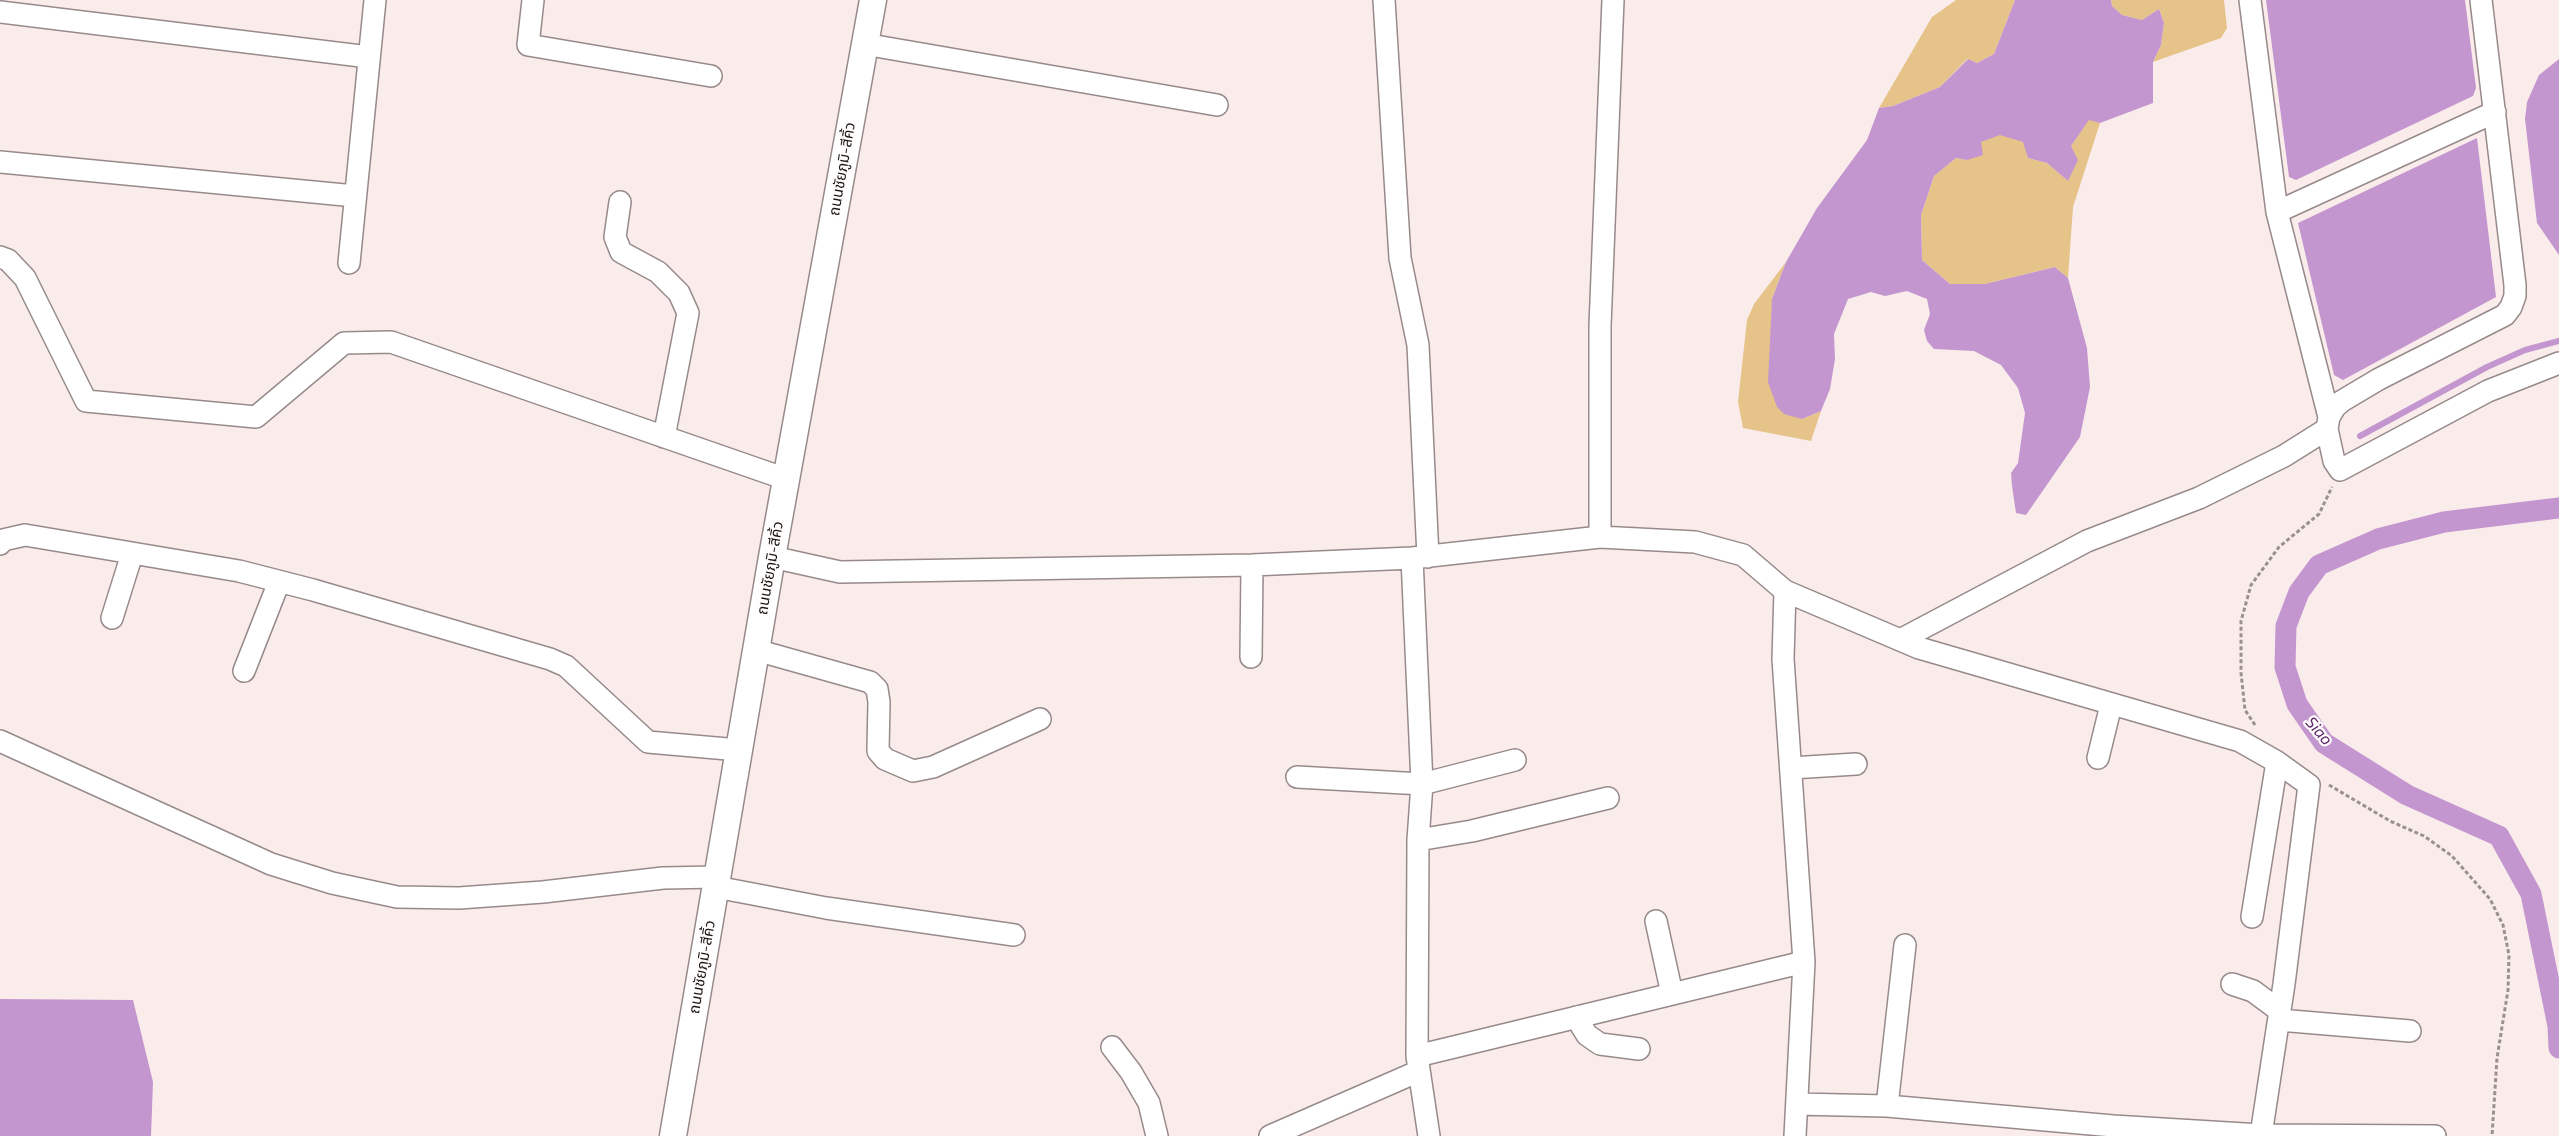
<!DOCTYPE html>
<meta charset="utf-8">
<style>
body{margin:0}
canvas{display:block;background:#faeceb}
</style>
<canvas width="2559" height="1136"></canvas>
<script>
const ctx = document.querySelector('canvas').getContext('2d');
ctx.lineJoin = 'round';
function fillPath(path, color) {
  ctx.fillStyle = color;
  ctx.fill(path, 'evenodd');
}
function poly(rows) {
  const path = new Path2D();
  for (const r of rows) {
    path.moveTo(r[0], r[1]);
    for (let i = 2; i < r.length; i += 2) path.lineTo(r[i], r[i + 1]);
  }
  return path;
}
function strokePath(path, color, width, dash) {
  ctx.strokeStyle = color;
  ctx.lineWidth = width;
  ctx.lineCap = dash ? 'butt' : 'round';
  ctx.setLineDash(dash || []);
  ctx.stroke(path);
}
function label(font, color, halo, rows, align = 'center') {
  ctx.font = font + ' "Exo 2","Noto Sans Thai",sans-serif';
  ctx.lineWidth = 4.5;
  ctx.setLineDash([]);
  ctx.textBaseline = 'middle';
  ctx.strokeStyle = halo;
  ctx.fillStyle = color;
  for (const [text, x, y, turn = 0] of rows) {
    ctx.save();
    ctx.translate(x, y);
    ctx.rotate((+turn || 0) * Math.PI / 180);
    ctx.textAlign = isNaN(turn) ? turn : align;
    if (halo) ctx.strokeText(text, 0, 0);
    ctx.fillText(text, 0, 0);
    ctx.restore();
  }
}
const green = poly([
 [1956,0,2015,0,1994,54,1977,63,1967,59,1940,87,1893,106,1879,108,1932,17],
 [2111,0,2224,0,2227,28,2221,38,2153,62,2161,45,2164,23,2159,9,2142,20,2122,15,2112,6],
 [2089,119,2100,123,2073,207,2068,278,2055,267,1985,284,1950,284,1922,260,1921,215,1934,176,1956,158,1967,160,1981,142,2000,134,2024,142,2028,158,2047,163,2068,181,2071,146],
 [1786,262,1772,299,1802,419,1821,411,1811,441,1743,428,1738,402,1747,320,1754,304]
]);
const water = poly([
 [2015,0,2111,0,2112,6,2122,15,2142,20,2159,9,2164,23,2161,45,2153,62,2153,103,2100,123,2089,120,2071,146,2078,160,2068,181,2047,163,2028,158,2023,142,2000,135,1981,142,1983,155,1967,160,1956,158,1934,176,1921,215,1922,260,1950,284,1985,284,2055,267,2068,278,2087,348,2090,387,2080,437,2026,515,2016,513,2012,486,2011,473,2018,463,2025,413,2018,388,2001,365,1974,351,1934,349,1927,341,1924,330,1930,314,1927,299,1907,291,1885,296,1871,292,1848,299,1834,334,1835,359,1830,389,1821,411,1802,419,1784,414,1777,407,1768,382,1772,299,1786,262,1817,208,1867,140,1879,108,1893,106,1940,87,1968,59,1977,63,1994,54],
 [2266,0,2465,0,2476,88,2473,96,2296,180,2289,177],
 [2559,59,2559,255,2537,223,2525,119,2527,102,2539,75],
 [2477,138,2496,297,2343,380,2334,375,2298,223],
 [0,999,133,1000,153,1082,151,1136,0,1136]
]);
const stream = poly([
 [2360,436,2487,367,2525,350,2559,341]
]);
const canal = poly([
 [2559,508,2444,522,2378,539,2319,565,2299,592,2286,626,2285,667,2297,704,2324,743,2407,795,2499,836,2531,894,2558,1026,2559,1048]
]);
const path = poly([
 [2255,725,2245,710,2241,673,2241,621,2251,585,2279,547,2319,514,2332,487],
 [2329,785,2390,821,2424,836,2452,856,2490,899,2503,925,2509,955,2508,990,2497,1058,2492,1136]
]);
const minor = poly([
 [533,0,528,45,711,76],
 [1384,0,1400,258,1418,345,1428,557],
 [2250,0,2277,212,2329,417],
 [0,12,369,57],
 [864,44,1217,105],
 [0,162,355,196],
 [620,202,615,237,621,252,658,272,679,293,688,313,664,437],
 [2277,212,2495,112],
 [0,257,8,260,25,278,86,401,256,417,344,343,391,342,786,479],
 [349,263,375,0],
 [2327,429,2334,461,2340,470,2488,391,2559,363],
 [1600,537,1600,326,1613,0],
 [0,544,3,540,25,535,239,571,313,590,550,659,566,666,648,742,739,750],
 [772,557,840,572,1252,565,1412,558,1600,537,1695,542,1743,555,1785,591,1783,659,1804,962,1795,1136],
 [1412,558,1422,784,1418,840,1417,1056,1429,1136],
 [1785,591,1919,648,2240,741,2277,762,2309,785,2284,984,2261,1135],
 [112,618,132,554],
 [1900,640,2087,541,2199,498,2284,456,2327,429,2329,417,2335,407,2342,401,2379,379,2505,315,2511,307,2515,296,2515,285,2481,0],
 [756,650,870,682,877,689,879,702,878,751,885,759,913,771,933,767,1040,719],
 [1251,657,1252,565],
 [244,671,279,582],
 [0,741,271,864,332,883,397,897,459,898,543,892,663,878,717,877],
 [2098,758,2111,705],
 [1791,768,1856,764],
 [1297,777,1422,784,1515,760],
 [1418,840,1472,831,1608,798],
 [716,887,826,908,1014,935],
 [2252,917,2277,762],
 [1656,921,1672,994],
 [2232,984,2253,991,2280,1011],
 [1576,1017,1587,1035,1600,1044,1639,1049],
 [2279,1020,2410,1031],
 [1112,1047,1131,1072,1149,1103,1157,1136],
 [1417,1056,1804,962],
 [1797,1104,1887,1106,2113,1126,2261,1135,2435,1136],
 [1887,1106,1905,945],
 [1270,1136,1419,1071]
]);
const major = poly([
 [673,1136,772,557,873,0]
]);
const streetNames = [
 ["ถนนชัยภูมิ-สีคิ้ว",842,169,-80],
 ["ถนนชัยภูมิ-สีคิ้ว",770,568,-80],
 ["ถนนชัยภูมิ-สีคิ้ว",702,967,-80]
];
const waterNames = [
 ["Siao",2319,731,49]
];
fillPath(green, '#e6c389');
fillPath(water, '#c496cf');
strokePath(stream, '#c496cf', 6);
strokePath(canal, '#c496cf', 21);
strokePath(minor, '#978a8a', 24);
strokePath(major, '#978a8a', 29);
strokePath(path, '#9b9090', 3, [4, 2.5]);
strokePath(minor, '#fff', 21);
strokePath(major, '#fff', 26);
label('15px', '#1b1616', '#fffcfc', streetNames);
label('italic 16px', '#5d256a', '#fffcfc', waterNames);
</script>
